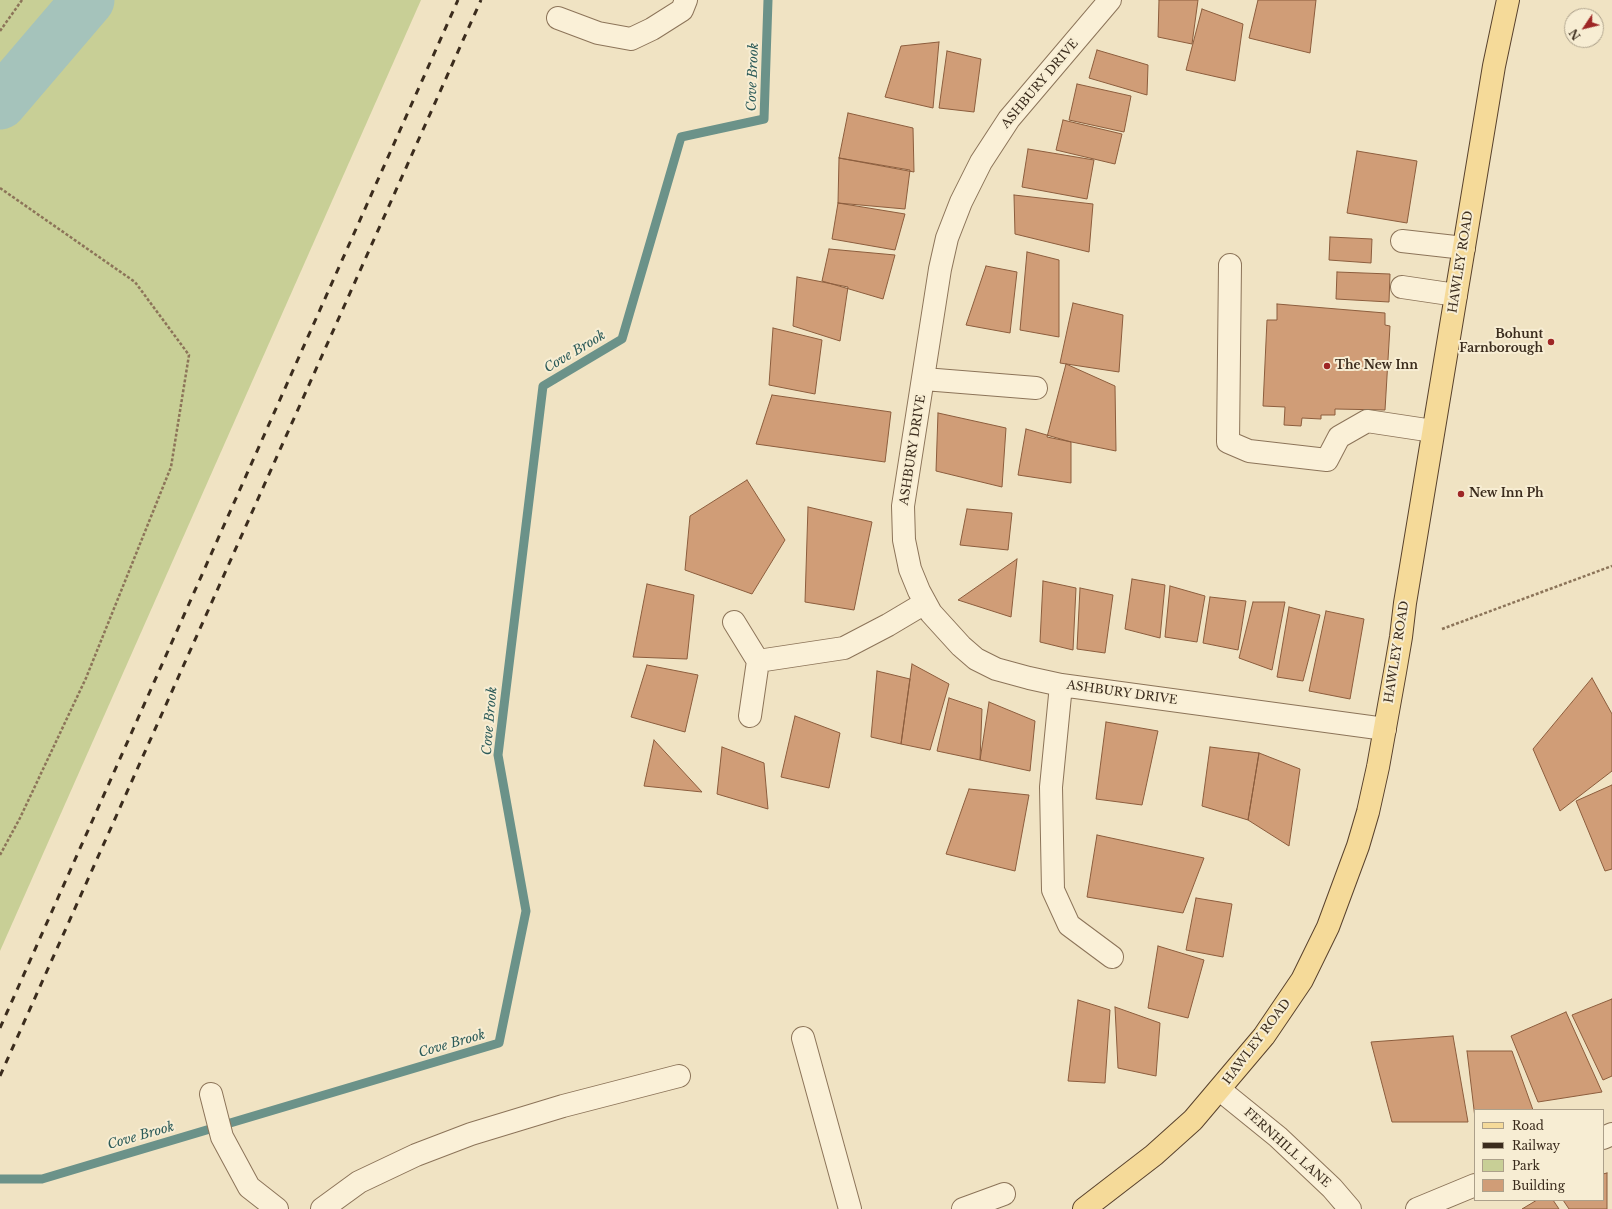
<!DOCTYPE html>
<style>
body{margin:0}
#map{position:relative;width:1612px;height:1209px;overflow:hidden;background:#f0e3c3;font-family:"Libre Baskerville",serif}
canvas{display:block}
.legend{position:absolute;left:1474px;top:1109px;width:130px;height:92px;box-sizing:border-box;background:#f7edd3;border:1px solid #aca08a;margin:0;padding:5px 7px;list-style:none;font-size:12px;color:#3b2c1d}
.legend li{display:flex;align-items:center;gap:8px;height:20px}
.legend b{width:20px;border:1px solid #aca08a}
.north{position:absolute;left:1564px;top:8px;width:40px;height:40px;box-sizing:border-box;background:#f7edd3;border:1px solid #aca08a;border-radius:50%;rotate:235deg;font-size:11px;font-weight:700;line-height:16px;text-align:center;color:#3b2c1d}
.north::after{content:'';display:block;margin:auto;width:14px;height:18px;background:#9e2625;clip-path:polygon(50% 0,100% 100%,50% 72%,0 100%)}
</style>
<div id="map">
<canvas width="1612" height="1209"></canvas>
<ul class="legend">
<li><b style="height:5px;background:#f5da99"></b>Road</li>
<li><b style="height:5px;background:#3b2c1d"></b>Railway</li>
<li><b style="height:11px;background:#c8cf96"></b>Park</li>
<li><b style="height:11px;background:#d09d77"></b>Building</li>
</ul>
<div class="north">N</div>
</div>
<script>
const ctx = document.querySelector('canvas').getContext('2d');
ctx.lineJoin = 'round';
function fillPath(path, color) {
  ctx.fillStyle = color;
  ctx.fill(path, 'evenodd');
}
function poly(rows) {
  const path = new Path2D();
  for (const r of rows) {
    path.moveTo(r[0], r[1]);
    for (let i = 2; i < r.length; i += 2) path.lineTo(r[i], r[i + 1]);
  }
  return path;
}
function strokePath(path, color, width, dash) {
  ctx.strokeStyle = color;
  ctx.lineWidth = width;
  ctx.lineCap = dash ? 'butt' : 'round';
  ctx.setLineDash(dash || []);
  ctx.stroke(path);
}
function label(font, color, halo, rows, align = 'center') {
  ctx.font = font + ' "Libre Baskerville",serif';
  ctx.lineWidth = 4;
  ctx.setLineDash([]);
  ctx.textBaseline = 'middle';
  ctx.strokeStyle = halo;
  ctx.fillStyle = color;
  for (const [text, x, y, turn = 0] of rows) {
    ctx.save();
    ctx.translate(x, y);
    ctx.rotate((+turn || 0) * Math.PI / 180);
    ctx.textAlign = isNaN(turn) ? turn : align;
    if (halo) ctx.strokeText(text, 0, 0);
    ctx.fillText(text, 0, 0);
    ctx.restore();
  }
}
const green = poly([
 [0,0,421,0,0,951]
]);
const stream = poly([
 [0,1179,42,1179,499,1043,526,911,498,755,543,386,622,339,681,137,764,119,768,0]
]);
const river = poly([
 [0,103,88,0]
]);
const building = poly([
 [1159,0,1198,0,1192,44,1158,37,1159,0],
 [1258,0,1316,0,1310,53,1249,38,1258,0],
 [1202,9,1243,24,1235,81,1186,70,1202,9],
 [939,42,933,108,885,97,901,46,939,42],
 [1097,50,1148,65,1147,95,1089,78,1097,50],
 [947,51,981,59,974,112,939,108,947,51],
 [1077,84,1131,96,1124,132,1069,120,1077,84],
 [848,113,913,128,914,172,839,158,848,113],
 [1063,120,1122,134,1115,164,1056,150,1063,120],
 [1028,149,1094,160,1087,199,1022,187,1028,149],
 [1357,151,1417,161,1407,223,1347,213,1357,151],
 [839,158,910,170,905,209,838,203,839,158],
 [1014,195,1093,204,1089,252,1015,234,1014,195],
 [838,203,905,214,895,250,832,239,838,203],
 [1330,237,1372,239,1371,263,1329,260,1330,237],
 [829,249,895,255,883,299,822,281,829,249],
 [1027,252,1059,260,1059,337,1020,330,1027,252],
 [986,266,1017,272,1010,333,966,325,986,266],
 [1337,272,1390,274,1389,302,1336,299,1337,272],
 [797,277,848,287,840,341,793,326,797,277],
 [1073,303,1123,315,1119,372,1060,363,1073,303],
 [1277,304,1385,313,1385,325,1390,326,1385,410,1335,409,1335,415,1321,415,1321,419,1302,418,1301,426,1284,425,1285,407,1263,406,1267,320,1277,320,1277,304],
 [773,328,822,340,815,394,769,385,773,328],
 [1066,364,1115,386,1116,451,1047,437,1066,364],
 [772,395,891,412,885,462,756,444,772,395],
 [938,413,1006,428,1002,487,936,471,938,413],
 [1026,429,1071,442,1071,483,1018,475,1026,429],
 [747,480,785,540,752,594,685,570,690,516,747,480],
 [808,507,872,522,854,610,805,602,808,507],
 [967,509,1012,513,1008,550,960,545,967,509],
 [1017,559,1011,617,958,600,1017,559],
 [1132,579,1165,585,1160,638,1125,629,1132,579],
 [1043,581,1076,588,1073,650,1040,642,1043,581],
 [647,584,694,595,687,659,633,657,647,584],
 [1170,586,1205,596,1197,642,1165,637,1170,586],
 [1080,588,1113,595,1105,653,1077,649,1080,588],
 [1210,597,1246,601,1238,650,1203,643,1210,597],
 [1253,602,1285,602,1272,670,1239,658,1253,602],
 [1289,607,1320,615,1303,681,1277,677,1289,607],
 [1326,611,1364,619,1350,699,1309,691,1326,611],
 [912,664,949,684,930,750,901,744,912,664],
 [647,665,698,675,685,732,631,717,647,665],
 [877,671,910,679,901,744,871,737,877,671],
 [1592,678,1612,714,1612,771,1560,811,1533,749,1592,678],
 [949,698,982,709,980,760,937,751,949,698],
 [989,702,1035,721,1030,771,980,760,989,702],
 [795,716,840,733,829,788,781,777,795,716],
 [1106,722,1158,731,1142,805,1096,799,1106,722],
 [654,740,702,792,644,786,654,740],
 [722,747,764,763,768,809,717,794,722,747],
 [1210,747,1259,753,1248,820,1202,806,1210,747],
 [1259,753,1300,769,1289,846,1248,820,1259,753],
 [1612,785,1612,869,1605,871,1576,801,1612,785],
 [969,789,1029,795,1015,871,946,854,969,789],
 [1097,835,1204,858,1183,913,1087,897,1097,835],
 [1196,898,1232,904,1223,957,1186,950,1196,898],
 [1158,946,1204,960,1188,1018,1148,1008,1158,946],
 [1612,999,1612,1076,1603,1080,1572,1015,1612,999],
 [1078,1000,1110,1010,1105,1083,1068,1081,1078,1000],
 [1115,1007,1160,1023,1156,1076,1118,1068,1115,1007],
 [1566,1012,1602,1092,1538,1102,1511,1036,1566,1012],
 [1453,1036,1468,1122,1392,1122,1371,1042,1453,1036],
 [1467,1051,1512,1051,1533,1110,1475,1110,1475,1118,1467,1051],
 [1607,1173,1607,1209,1569,1209,1563,1200,1603,1200,1603,1174,1607,1173],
 [1537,1200,1553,1200,1559,1209,1522,1209,1537,1200]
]);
const path = poly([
 [0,31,22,0],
 [0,188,135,282,189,355,171,467,86,678,20,818,0,855],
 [1442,629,1612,566]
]);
const minor = poly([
 [1110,0,1009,119,981,162,961,202,947,238,940,269,903,506,904,540,910,569,919,591,931,613,961,646,976,659,996,669,1029,678,1061,685,1385,729],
 [558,18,598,33,631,39,652,29,682,10,686,0],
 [1402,241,1464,248],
 [1230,265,1228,442,1249,451,1327,460,1339,437,1367,421,1433,431],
 [1402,287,1456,295],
 [924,379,1036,388],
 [734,622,758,661,750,716],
 [758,661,844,648,888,625,925,603],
 [1061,685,1051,787,1053,890,1069,925,1112,957],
 [803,1038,850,1209],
 [1220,1090,1278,1137,1332,1188,1350,1209],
 [211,1094,222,1137,249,1187,277,1209],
 [1603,1138,1612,1134],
 [322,1209,359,1182,416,1155,471,1134,563,1106,679,1076],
 [963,1209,1004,1194],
 [1417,1209,1475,1185]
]);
const major = poly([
 [1084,1209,1154,1155,1193,1120,1264,1036,1302,980,1328,927,1358,846,1368,812,1378,767,1395,672,1401,637,1405,603,1494,66,1508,0]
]);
const rail = poly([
 [0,1028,458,0],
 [0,1076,481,0]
]);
const markers = [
 [1551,342,4,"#9e2625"],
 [1327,366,4,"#9e2625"],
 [1461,494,4,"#9e2625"]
];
const streetNames = [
 ["ASHBURY DRIVE",1040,84,-50],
 ["HAWLEY ROAD",1461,262,-81],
 ["ASHBURY DRIVE",913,450,-81],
 ["HAWLEY ROAD",1397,652,-81],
 ["ASHBURY DRIVE",1122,693,8],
 ["HAWLEY ROAD",1257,1042,-53],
 ["FERNHILL LANE",1287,1148,42]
];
const poiNames = [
 ["Bohunt",1543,335,"right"],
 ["Farnborough",1543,349,"right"],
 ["The New Inn",1335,366],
 ["New Inn Ph",1469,494]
];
const waterNames = [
 ["Cove Brook",753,77,-88],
 ["Cove Brook",575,352,-31],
 ["Cove Brook",490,721,-85],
 ["Cove Brook",452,1044,-16],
 ["Cove Brook",141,1136,-16]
];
fillPath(green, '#c8cf96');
strokePath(stream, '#6b9289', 9);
strokePath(river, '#a5c3bb', 53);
fillPath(building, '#d09d77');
strokePath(building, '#8c5d3d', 1);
strokePath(minor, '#8c7459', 24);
strokePath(major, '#59422d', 24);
strokePath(path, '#8c7459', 2.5, [3, 2]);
strokePath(minor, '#faf0d7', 22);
strokePath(major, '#f5da99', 22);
strokePath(rail, '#3b2c1d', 3, [7, 7]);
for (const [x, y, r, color] of markers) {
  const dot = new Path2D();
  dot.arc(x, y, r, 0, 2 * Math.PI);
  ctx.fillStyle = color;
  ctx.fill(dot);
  strokePath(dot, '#f7edd3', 1.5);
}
label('12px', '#3b2c1d', '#f7edd3', streetNames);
label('bold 12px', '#3b2c1d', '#f7edd3', poiNames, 'left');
label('italic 13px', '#2c5b59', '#f7edd3', waterNames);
</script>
